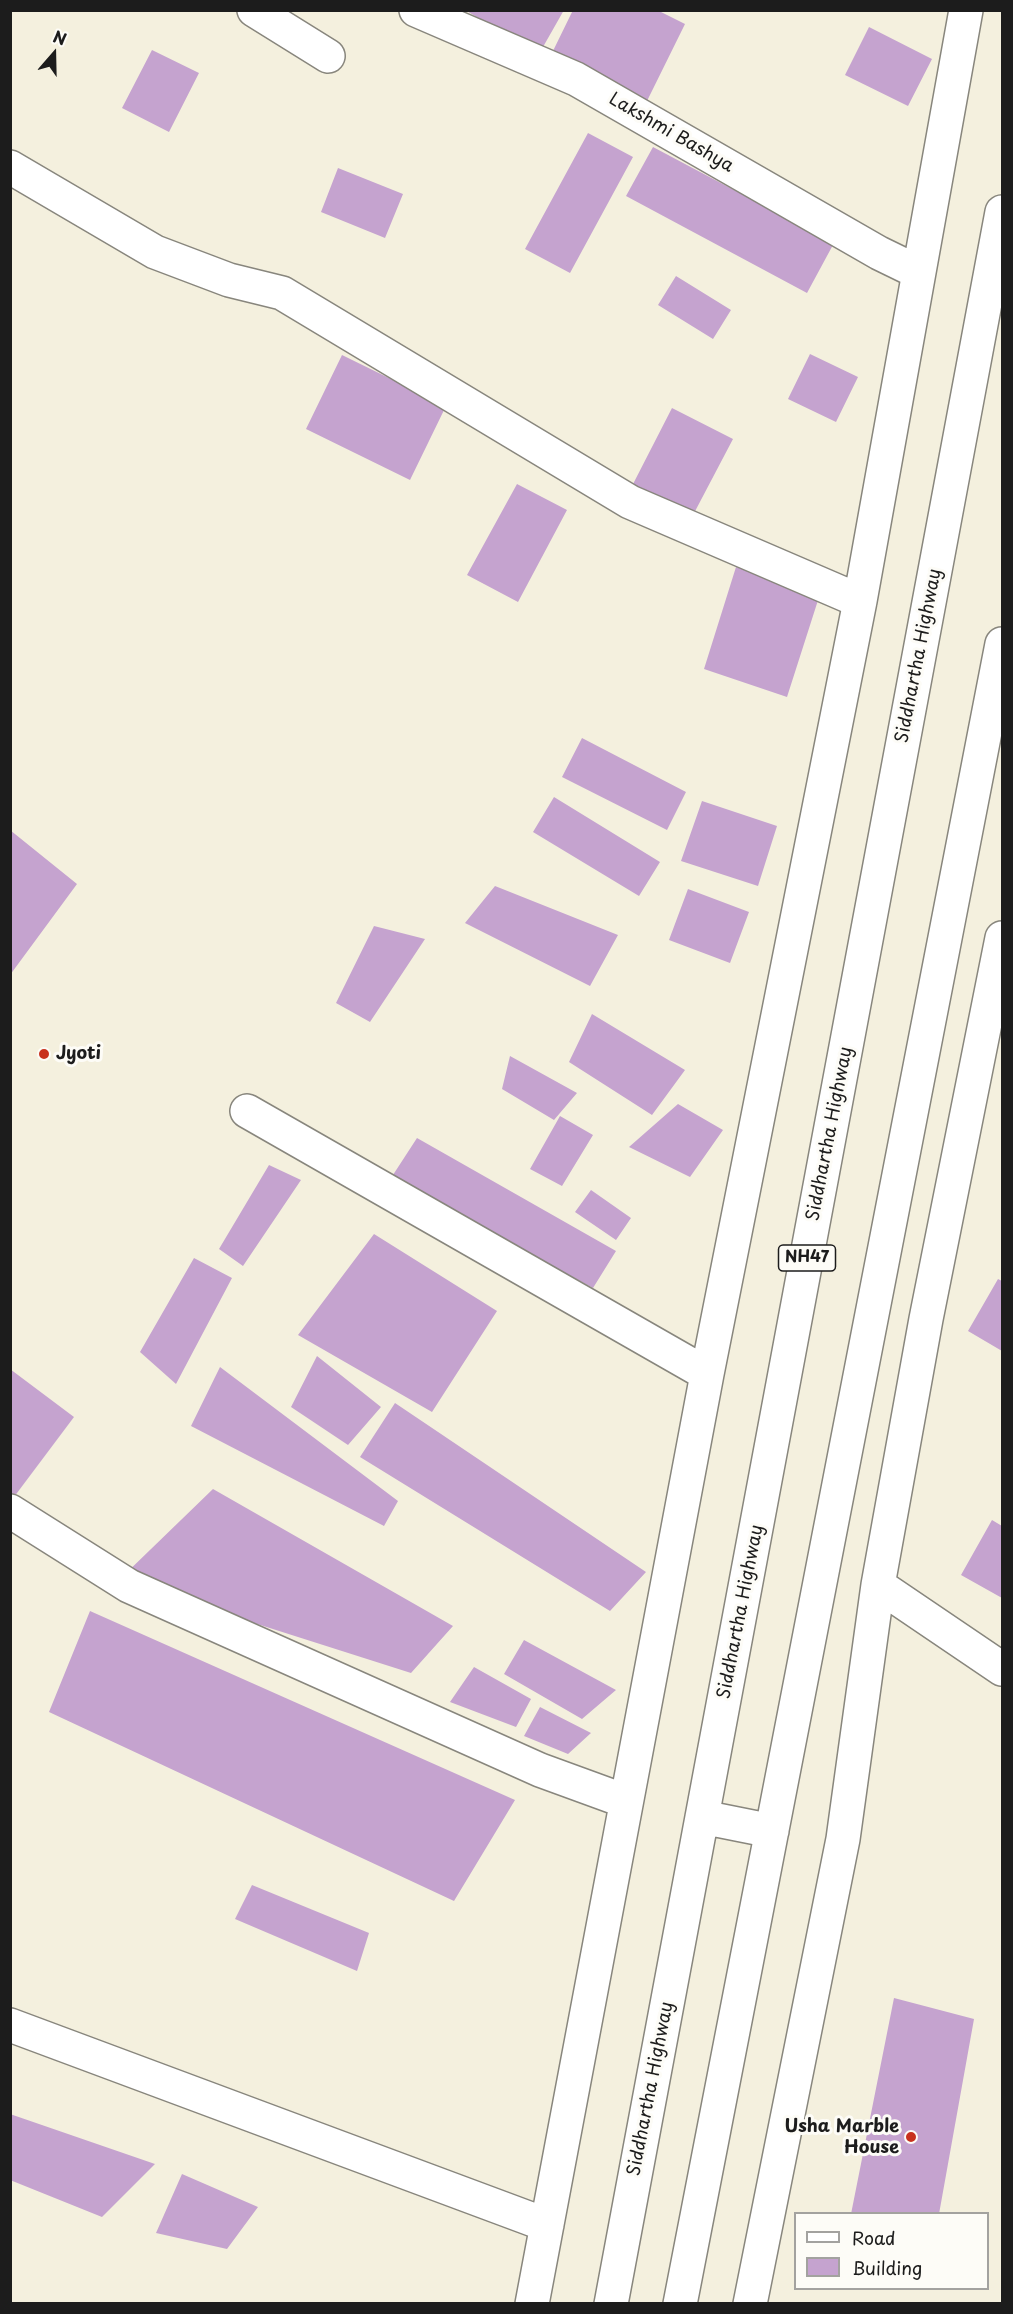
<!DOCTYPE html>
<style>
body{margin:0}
#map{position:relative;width:1013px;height:2314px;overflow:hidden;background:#f4f0de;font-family:"Playpen Sans",sans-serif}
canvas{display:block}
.frame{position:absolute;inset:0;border:12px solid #1c1c1c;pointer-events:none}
.legend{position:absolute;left:794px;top:2212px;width:195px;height:78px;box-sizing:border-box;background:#fdfcf7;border:2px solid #a3a29f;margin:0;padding:8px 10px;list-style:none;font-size:18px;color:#1c1c1c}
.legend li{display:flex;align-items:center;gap:12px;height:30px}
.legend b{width:30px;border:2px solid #a3a29f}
.north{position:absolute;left:24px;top:24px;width:60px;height:60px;-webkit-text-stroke:4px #fdfcf7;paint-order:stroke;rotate:20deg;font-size:16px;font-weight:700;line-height:24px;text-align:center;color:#1c1c1c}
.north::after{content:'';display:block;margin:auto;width:21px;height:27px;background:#1c1c1c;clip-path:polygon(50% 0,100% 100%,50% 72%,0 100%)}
</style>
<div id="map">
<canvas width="1013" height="2314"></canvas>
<div class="frame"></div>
<ul class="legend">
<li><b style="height:8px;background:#fff"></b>Road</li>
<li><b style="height:16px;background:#c5a3cf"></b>Building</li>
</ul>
<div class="north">N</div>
</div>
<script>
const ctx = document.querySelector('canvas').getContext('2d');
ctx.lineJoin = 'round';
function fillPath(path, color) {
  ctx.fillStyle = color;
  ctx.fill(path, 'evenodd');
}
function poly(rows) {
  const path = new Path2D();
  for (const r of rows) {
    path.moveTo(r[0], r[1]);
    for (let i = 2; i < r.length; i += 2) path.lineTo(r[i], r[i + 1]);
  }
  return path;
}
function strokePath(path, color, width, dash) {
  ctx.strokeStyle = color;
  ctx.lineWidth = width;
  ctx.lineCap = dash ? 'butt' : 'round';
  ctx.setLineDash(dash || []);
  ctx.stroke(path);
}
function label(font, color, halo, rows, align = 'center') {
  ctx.font = font + ' "Playpen Sans",sans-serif';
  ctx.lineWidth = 6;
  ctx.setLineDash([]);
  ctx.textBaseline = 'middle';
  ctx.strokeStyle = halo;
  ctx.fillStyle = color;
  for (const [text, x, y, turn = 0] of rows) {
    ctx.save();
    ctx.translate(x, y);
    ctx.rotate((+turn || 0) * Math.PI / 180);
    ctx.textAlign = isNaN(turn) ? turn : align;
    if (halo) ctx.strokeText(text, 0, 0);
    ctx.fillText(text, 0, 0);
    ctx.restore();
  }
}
const building = poly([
 [465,10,564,10,539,54],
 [573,10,657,10,685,24,647,101,552,53],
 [869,27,932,59,908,106,845,75],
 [152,50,199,73,169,132,122,108],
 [588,133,633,157,570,273,525,249],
 [653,147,834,243,807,293,626,196],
 [338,168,403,194,385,238,321,212],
 [676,276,731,310,713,339,658,305],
 [810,354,858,377,836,422,788,399],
 [342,355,446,406,410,480,306,429],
 [672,408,733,439,692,517,632,486],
 [517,484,567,510,518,602,467,575],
 [736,567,820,594,787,697,704,669],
 [582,738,686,792,667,830,562,777],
 [554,797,660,862,639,896,533,832],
 [702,801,777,826,758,886,681,861],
 [10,830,77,884,10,975],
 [495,886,618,935,590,986,465,923],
 [688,889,749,912,730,963,669,940],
 [374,926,425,939,370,1022,336,1003],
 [592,1014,685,1070,652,1115,569,1062],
 [510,1056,577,1093,554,1120,502,1089],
 [678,1104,723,1130,690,1177,629,1147],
 [560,1116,593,1135,562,1186,530,1169],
 [417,1138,616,1251,593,1288,391,1178],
 [269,1165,301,1180,243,1266,219,1249],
 [591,1190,631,1218,616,1240,575,1212],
 [374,1234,497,1311,432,1412,298,1335],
 [194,1258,232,1278,176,1384,140,1352],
 [998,1279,1002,1281,1002,1351,968,1331],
 [317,1356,381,1407,348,1445,291,1407],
 [220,1367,398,1501,384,1526,191,1426],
 [10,1369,74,1417,14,1497,10,1495],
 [395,1403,646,1572,610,1611,360,1457],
 [213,1489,453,1626,411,1673,119,1580],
 [992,1520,1002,1526,1002,1598,961,1575],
 [90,1611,515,1800,454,1901,49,1712],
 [524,1640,616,1690,582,1719,504,1674],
 [474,1667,531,1699,516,1727,450,1702],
 [540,1707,591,1733,568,1754,524,1736],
 [252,1885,369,1933,357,1971,235,1919],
 [894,1998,974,2019,939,2214,851,2214],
 [10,2114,155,2164,102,2217,10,2180],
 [182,2174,258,2207,227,2249,156,2233]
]);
const minor = poly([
 [254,10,328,56],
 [416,10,576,79,879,253,918,272],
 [10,167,155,252,229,280,282,293,630,502,860,601],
 [247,1111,707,1374],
 [10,1511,129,1586,540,1770,625,1801],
 [878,1585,1002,1669],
 [10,2025,547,2225],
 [532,2304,707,1374,860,601,966,10],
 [750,2304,843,1839,878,1585,926,1319,1002,938]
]);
const highway = poly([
 [702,1817,772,1831],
 [611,2304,1002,212],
 [680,2304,1002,644]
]);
const markers = [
 [44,1054,6,"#c8321e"],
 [911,2137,6,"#c8321e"]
];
const shields = [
 [807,1258,57]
];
const shieldNames = [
 ["NH47",807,1258]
];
const streetNames = [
 ["Lakshmi Bashya",671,133,30],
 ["Siddhartha Highway",919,656,-79],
 ["Siddhartha Highway",830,1134,-79],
 ["Siddhartha Highway",741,1612,-79],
 ["Siddhartha Highway",651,2089,-79]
];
const poiNames = [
 ["Jyoti",56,1054],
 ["Usha Marble",899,2127,"right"],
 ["House",899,2148,"right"]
];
fillPath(building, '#c5a3cf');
strokePath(minor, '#88867d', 36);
strokePath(highway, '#88867d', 36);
strokePath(minor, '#fff', 33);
strokePath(highway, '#fff', 33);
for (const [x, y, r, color] of markers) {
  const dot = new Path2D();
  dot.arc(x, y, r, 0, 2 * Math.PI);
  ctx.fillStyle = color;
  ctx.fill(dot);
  strokePath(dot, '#fdfcf7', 2);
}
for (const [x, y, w] of shields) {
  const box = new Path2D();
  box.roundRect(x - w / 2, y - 13, w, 26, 4.5);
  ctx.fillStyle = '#fdfcf7';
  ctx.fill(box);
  strokePath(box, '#1c1c1c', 1.5);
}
label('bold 16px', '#1c1c1c', null, shieldNames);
label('18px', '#1c1c1c', '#fdfcf7', streetNames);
label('bold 18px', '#1c1c1c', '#fdfcf7', poiNames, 'left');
</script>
